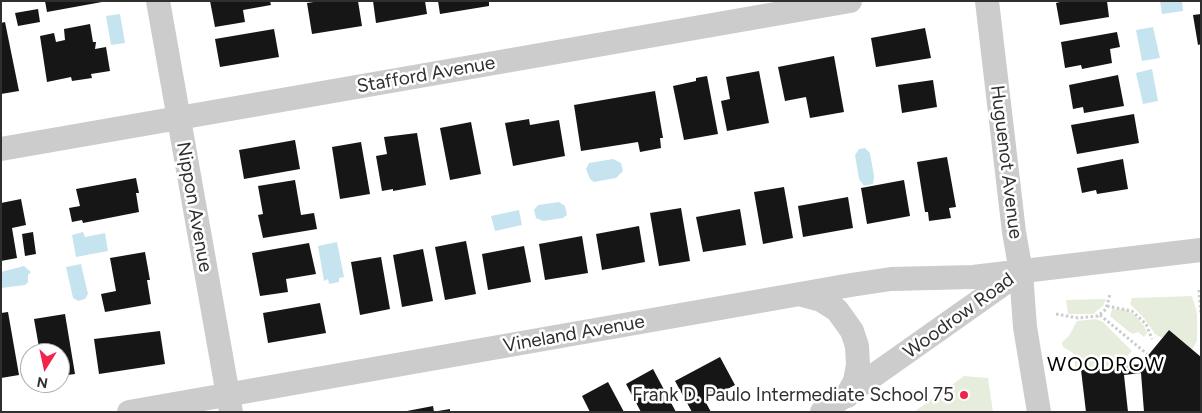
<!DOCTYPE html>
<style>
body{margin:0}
#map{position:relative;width:1202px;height:413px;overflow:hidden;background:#fff;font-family:Figtree,sans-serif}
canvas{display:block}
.frame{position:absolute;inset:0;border:2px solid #2f2f2f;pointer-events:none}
.north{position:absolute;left:20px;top:343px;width:50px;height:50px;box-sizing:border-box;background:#fff;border:1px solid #acacac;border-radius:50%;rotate:190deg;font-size:14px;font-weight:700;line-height:20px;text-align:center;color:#2f2f2f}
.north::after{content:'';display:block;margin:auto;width:18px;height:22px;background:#f4234c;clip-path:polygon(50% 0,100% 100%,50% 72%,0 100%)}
</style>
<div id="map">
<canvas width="1202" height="413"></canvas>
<div class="frame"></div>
<div class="north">N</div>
</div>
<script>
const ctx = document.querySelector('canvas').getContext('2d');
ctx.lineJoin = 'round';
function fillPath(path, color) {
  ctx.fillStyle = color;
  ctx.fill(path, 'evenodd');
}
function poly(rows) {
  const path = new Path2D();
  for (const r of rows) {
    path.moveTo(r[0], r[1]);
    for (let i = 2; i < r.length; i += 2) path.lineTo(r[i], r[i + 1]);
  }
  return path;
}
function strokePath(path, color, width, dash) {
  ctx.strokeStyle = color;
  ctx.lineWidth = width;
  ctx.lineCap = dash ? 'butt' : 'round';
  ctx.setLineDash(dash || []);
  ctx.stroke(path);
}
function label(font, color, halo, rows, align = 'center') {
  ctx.font = font + ' Figtree,sans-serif';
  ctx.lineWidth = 5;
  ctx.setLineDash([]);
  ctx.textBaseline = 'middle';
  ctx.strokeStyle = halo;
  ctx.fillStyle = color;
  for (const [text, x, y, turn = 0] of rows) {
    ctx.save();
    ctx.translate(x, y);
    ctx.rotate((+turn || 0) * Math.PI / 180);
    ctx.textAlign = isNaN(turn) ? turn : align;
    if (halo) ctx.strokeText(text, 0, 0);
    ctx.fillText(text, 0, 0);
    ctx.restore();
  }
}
const green = poly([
 [1192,296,1197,313,1197,341,1192,350,1169,330,1162,338,1155,334,1144,318,1130,304,1132,298],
 [1106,299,1103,306,1093,314,1068,314,1066,300],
 [1112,309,1126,310,1135,315,1144,326,1147,333,1144,337,1138,332,1133,334,1128,331,1110,316],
 [1096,319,1103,322,1132,351,1127,356,1128,365,1076,371,1073,353,1063,347,1062,342,1069,336,1077,321],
 [964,376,988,378,993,412,914,412]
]);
const water = poly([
 [1160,1,1182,1,1183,11,1162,14],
 [120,14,125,43,111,45,106,16],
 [1153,27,1160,58,1142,61,1136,30],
 [1152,69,1158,101,1143,104,1136,73],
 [865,148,870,153,874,176,873,184,864,186,859,179,855,155,859,149],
 [613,159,621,163,623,171,616,178,594,182,590,179,586,169,589,163],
 [559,202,565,206,567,215,563,218,543,221,536,218,534,210,538,205],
 [519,210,522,225,495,231,491,216],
 [83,232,85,237,105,233,108,251,76,257,72,235],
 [337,242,344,277,339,278,339,282,329,284,328,279,324,281,318,246],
 [81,264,88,294,85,299,78,301,73,298,66,267],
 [24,266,31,272,28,275,28,282,25,285,1,288,1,272]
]);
const building = poly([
 [45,1,102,1,102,2,47,12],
 [210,1,270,1,271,5,243,10,245,22,215,27],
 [320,1,358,1,362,26,312,34,307,3],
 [373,1,425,1,427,14,376,23],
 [438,1,489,1,489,6,440,14],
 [1064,1,1107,1,1109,17,1060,25,1056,3],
 [38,9,40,22,18,26,15,13],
 [1201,14,1201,44,1198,45,1193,15],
 [5,22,19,91,1,94,1,23],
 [90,24,93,42,96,42,95,49,106,47,110,71,91,74,92,78,72,81,71,77,47,82,40,36,54,33,56,42,65,40,64,29],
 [925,28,931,58,876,67,871,38],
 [274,29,279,57,220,67,215,39],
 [1117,32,1120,47,1110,49,1112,63,1082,69,1081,65,1065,68,1061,42],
 [834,56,844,112,810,118,806,97,785,101,778,67],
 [759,71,769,123,727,131,721,101,730,99,726,77],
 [1118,75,1124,106,1084,113,1083,107,1073,109,1069,85],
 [707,76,718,134,684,140,673,86,696,81,696,78],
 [933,80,937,107,902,113,898,85],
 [655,91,663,138,660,138,661,148,640,152,638,142,581,151,574,105],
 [1134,114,1139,143,1077,154,1071,125],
 [529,119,530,125,559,120,565,156,513,166,505,123],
 [471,122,481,174,450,180,440,128],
 [417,133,426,185,393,191,393,189,382,191,376,156,387,154,384,137],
 [295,140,300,169,244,179,239,150],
 [361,142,370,194,340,199,332,147],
 [947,157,956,207,949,208,951,218,929,221,928,212,925,212,917,162],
 [1123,159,1128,189,1097,194,1096,190,1082,193,1077,168],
 [136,178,139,193,136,193,139,212,83,223,82,220,72,222,69,208,80,206,76,189],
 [295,180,301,215,314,213,317,229,263,238,258,215,263,214,258,186],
 [904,180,910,216,867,224,861,188],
 [784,187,793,238,763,244,754,192],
 [848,197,853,228,803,237,798,206],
 [21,199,26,225,12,228,17,258,1,261,1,203],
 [681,208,690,261,659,266,650,213],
 [740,209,746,245,703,252,696,217],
 [639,226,645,262,602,270,596,234],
 [33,232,36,254,25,256,22,234],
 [582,236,588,273,545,280,539,244],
 [466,241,476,294,445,300,435,247],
 [309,243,316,274,286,279,288,292,260,296,252,253],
 [524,246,531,282,488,290,482,254],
 [423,249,433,301,402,307,393,255],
 [145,252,150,280,147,280,151,304,105,312,101,294,116,291,110,258],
 [381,257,390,309,360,315,351,262],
 [320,303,326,333,268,343,263,313],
 [8,312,19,375,1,378,1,313],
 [65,314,75,374,60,376,60,353,40,353,34,319],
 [1169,330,1201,357,1201,412,1144,412,1141,373,1124,375,1128,412,1086,412,1081,370,1141,364],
 [160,331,165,364,99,374,94,339],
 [720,357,735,385,705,401,711,412,692,412,675,381],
 [653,369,676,412,641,412,626,384],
 [608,382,624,412,590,412,582,396],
 [433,406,434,412,407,412,407,411],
 [450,409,450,412,438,412,438,411]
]);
const path = poly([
 [1199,290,1201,314],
 [1107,306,1132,311,1146,324,1152,339],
 [1056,314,1078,318,1098,316,1106,309,1110,294],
 [1100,315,1147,354]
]);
const minor = poly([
 [158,1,231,412],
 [987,1,1014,232,1021,272,1025,327,1039,412],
 [1,149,850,1],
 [802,295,821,300,837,310,852,331,857,346,858,365,855,381,847,396],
 [129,412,851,285,891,279,973,277,1201,250],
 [822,412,1019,273]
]);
const markers = [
 [964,395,5,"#f4234c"]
];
const streetNames = [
 ["Stafford Avenue",426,75,-10],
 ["Huguenot Avenue",1006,162,83],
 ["Nippon Avenue",194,207,80],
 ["Woodrow Road",959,316,-36],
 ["Vineland Avenue",574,334,-10]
];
const poiNames = [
 ["Frank D. Paulo Intermediate School 75",954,395]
];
const neighbourhoodNames = [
 ["WOODROW",1106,365]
];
fillPath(green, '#e7eddc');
fillPath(water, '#c6e4ef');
fillPath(building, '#161616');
strokePath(path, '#ccc', 3, [2.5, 2.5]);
strokePath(minor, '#ccc', 24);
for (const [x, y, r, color] of markers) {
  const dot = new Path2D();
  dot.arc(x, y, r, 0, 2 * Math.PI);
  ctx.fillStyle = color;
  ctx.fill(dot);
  strokePath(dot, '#fff', 2);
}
label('19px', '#2f2f2f', '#fff', streetNames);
label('19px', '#2f2f2f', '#fff', poiNames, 'right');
ctx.letterSpacing = '1px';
label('20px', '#000', '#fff', neighbourhoodNames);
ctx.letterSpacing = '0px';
</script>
